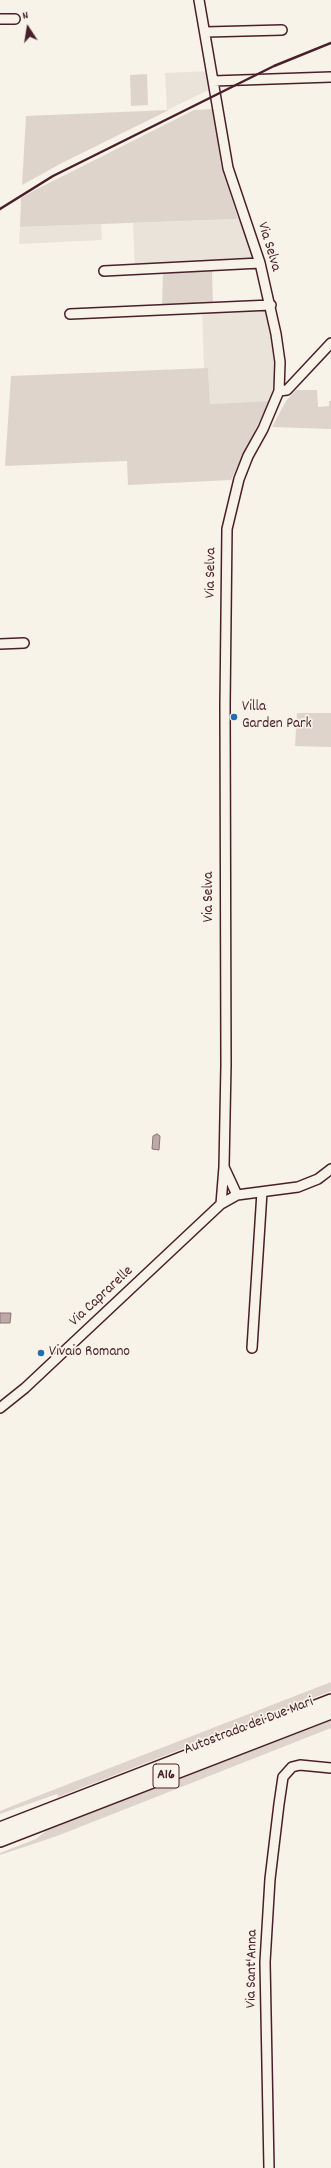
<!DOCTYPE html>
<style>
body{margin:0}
#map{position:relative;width:331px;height:2168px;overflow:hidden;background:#f7f3e8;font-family:Dekko,sans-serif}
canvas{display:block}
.north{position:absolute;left:8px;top:8px;width:40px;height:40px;-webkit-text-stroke:3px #f7f3e8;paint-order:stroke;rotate:348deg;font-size:11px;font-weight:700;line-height:16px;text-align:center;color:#4a1f2b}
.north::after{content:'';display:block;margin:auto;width:14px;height:18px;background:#4a1f2b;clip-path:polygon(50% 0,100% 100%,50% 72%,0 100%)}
</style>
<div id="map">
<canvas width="331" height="2168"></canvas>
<div class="north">N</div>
</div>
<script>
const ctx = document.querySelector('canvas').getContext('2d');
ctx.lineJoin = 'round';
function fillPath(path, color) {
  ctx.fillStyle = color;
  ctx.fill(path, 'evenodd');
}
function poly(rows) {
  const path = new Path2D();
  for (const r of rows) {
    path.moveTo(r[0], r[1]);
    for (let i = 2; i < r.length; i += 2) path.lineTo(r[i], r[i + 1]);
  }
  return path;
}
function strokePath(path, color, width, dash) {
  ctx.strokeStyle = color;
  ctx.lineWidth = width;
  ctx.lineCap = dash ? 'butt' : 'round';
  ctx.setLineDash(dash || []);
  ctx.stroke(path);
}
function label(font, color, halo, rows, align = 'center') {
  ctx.font = font + ' Dekko,sans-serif';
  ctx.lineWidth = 3.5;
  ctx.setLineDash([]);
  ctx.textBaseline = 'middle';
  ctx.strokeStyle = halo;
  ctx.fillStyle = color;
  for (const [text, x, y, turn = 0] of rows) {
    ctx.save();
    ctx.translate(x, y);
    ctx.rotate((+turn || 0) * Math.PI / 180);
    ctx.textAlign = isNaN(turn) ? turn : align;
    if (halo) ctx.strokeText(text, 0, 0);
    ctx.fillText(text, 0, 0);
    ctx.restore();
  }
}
const built = poly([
 [211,71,213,88,167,110,165,73],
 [242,219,259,267,135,272,133,223],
 [101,224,102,240,19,244,20,227],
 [268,304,277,361,276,390,273,401,210,404,208,369,204,368,202,307]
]);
const green = poly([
 [147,74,148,105,131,106,130,75],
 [213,109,221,165,238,219,20,227,21,198,35,190,194,110],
 [169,110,60,164,22,185,26,116],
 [212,268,213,306,162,308,163,271],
 [208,368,210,404,269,401,231,480,128,485,127,461,5,466,11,376],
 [296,390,317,390,318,407,329,406,329,401,331,401,331,429,272,427,286,401],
 [297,713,331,713,331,747,295,746],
 [331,1682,331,1691,58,1797,57,1794,0,1814,0,1811,30,1799],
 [331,1720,331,1728,57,1836,0,1855,0,1853,36,1839,46,1831]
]);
const water = poly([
 [157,1134,160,1136,159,1150,152,1149,153,1136,157,1134],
 [0,1313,11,1313,10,1323,0,1323,0,1313]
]);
const minor = poly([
 [199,0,228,168,260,263,276,334,280,362,279,391,263,429,248,456,239,479,227,529,225,705,226,1065,224,1167,221,1204],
 [0,19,15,19],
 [206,32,282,30],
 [213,81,331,77],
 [104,271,260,263],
 [70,314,271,305],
 [279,391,287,390,331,343],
 [0,644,24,643],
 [224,1167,237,1195],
 [252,1348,262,1192],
 [0,1408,25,1388,221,1204,237,1195,298,1187,318,1179,331,1169],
 [269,2168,265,1962,270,1879,279,1804,283,1777,292,1767,300,1765,331,1768]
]);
const highway = poly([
 [0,1829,331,1701],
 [0,1840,331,1712]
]);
const rail = poly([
 [0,209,53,176,274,66,331,43]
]);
const markers = [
 [234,717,4,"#1f6fb2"],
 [41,1353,4,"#1f6fb2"]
];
const shields = [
 [166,1776,26]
];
const shieldNames = [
 ["A16",166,1776]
];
const streetNames = [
 ["Via Selva",268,247,73],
 ["Via Selva",212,573,-89],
 ["Via Selva",210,897,-90],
 ["Via Caprarelle",102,1297,-43],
 ["Autostrada dei Due Mari",249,1727,-21],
 ["Via Sant'Anna",253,1969,-89]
];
const poiNames = [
 ["Villa",242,708],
 ["Garden Park",242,725],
 ["Vivaio Romano",49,1353]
];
fillPath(built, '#eae3da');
fillPath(green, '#ded4cc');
fillPath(water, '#bcaaa7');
strokePath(water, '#8e7275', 1);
strokePath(minor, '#4a1f2b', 12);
strokePath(highway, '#4a1f2b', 16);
strokePath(minor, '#f7f3e8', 9);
strokePath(highway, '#f7f3e8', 13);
strokePath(rail, '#4a1f2b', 2.5);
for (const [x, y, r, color] of markers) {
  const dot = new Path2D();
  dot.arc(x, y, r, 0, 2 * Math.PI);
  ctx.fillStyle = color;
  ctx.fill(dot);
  strokePath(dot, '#f7f3e8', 1.5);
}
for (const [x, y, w] of shields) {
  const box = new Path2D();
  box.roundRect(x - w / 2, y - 12, w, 24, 3);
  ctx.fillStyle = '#f7f3e8';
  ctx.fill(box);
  strokePath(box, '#4a1f2b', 1);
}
label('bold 14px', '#4a1f2b', null, shieldNames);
label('15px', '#4a1f2b', '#f7f3e8', streetNames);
label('15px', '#4a1f2b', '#f7f3e8', poiNames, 'left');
</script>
